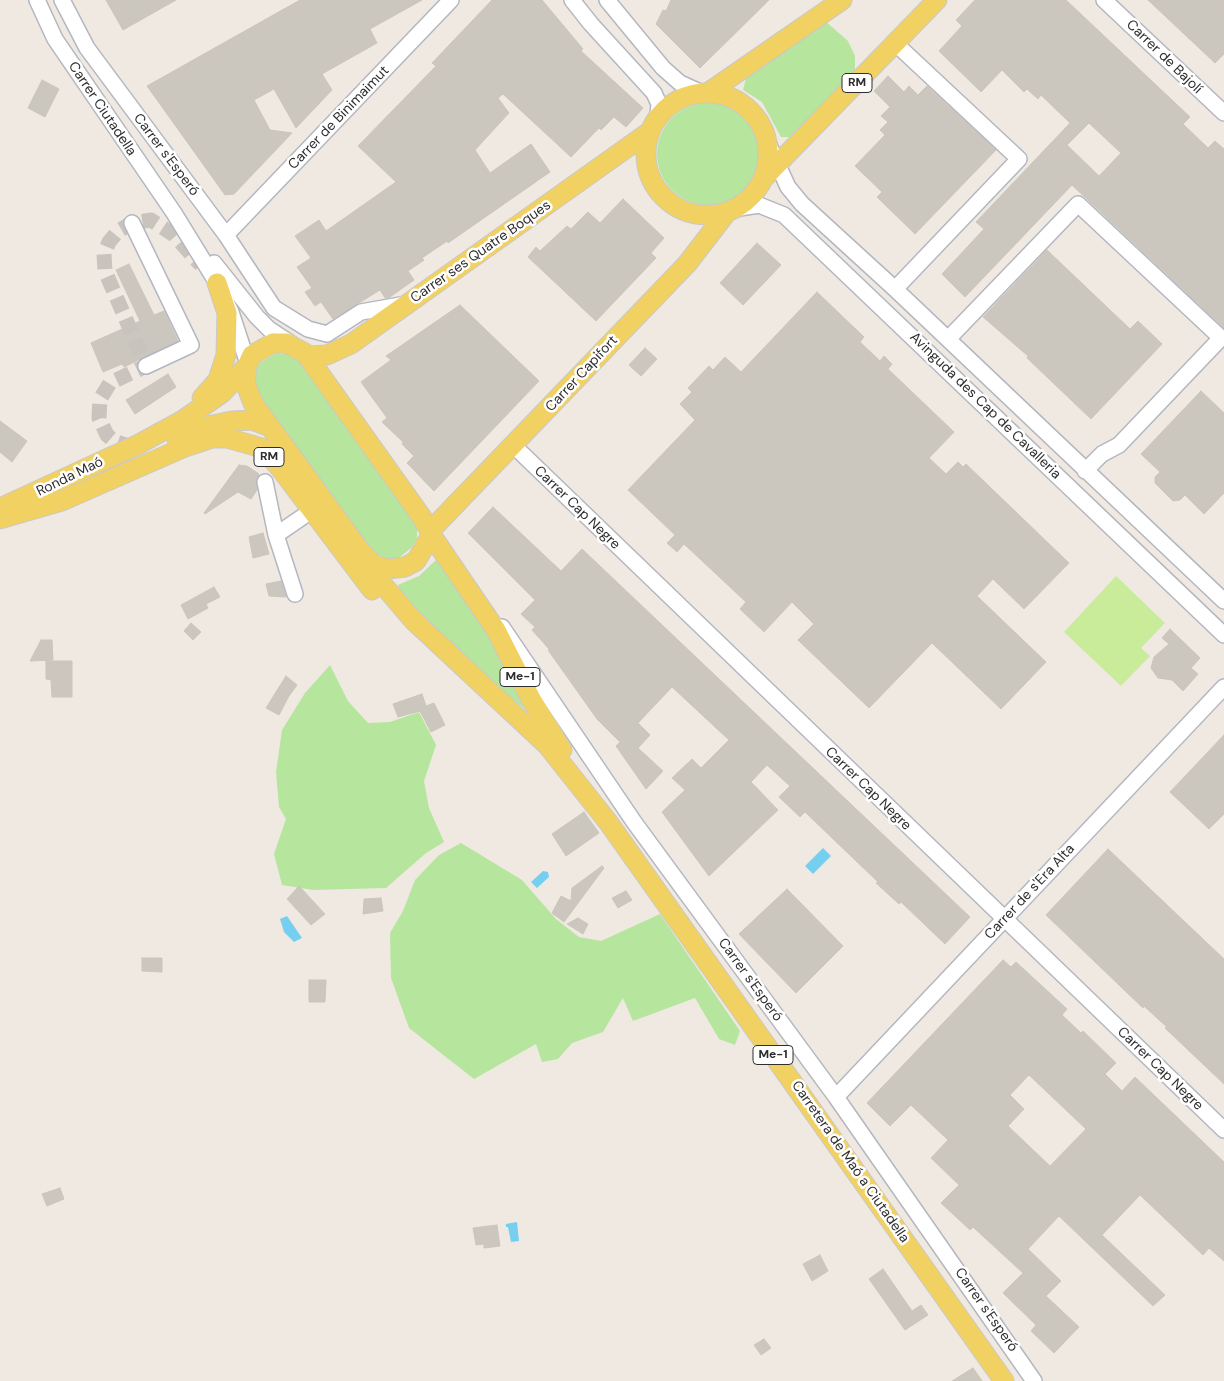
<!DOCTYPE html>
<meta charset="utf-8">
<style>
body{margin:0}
canvas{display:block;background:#efe9e1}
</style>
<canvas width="1224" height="1381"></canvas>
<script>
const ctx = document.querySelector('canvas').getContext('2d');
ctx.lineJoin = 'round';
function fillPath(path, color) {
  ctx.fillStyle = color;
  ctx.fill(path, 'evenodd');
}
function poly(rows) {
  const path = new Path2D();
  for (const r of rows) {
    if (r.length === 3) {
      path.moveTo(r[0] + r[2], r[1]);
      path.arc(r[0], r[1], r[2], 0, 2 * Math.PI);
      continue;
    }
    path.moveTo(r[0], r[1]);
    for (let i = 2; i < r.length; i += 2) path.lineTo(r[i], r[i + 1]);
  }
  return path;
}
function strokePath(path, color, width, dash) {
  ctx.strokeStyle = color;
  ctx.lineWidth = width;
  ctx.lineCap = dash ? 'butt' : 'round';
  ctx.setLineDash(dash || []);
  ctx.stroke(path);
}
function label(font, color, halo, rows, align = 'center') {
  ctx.font = font + ' "DM Sans",sans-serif';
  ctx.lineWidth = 5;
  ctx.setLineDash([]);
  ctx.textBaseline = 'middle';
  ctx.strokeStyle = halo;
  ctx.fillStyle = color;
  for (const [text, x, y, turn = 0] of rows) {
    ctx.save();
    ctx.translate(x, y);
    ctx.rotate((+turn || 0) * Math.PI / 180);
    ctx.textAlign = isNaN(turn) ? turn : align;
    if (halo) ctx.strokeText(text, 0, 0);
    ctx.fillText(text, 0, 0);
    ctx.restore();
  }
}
const green = poly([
 [825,21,848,41,855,56,855,74,790,137,781,137,762,102,743,90,747,75],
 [708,154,51],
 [277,353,291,355,302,361,417,525,417,539,411,548,400,557,389,560,368,550,259,397,254,382,256,369,261,362],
 [438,558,486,625,528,708,527,711,450,647,402,595,398,585,419,576],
 [330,665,348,701,368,723,390,722,419,712,436,745,424,781,429,808,444,842,426,853,386,888,313,890,282,885,274,854,286,819,279,807,276,772,282,730,305,693],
 [461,843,522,880,556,919,579,937,601,941,660,914,740,1031,735,1045,719,1039,695,998,633,1021,623,998,603,1032,572,1043,558,1059,542,1062,536,1044,474,1079,409,1028,391,978,390,933,403,911,415,880,439,855]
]);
const pitch = poly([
 [1116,576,1165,623,1141,648,1150,656,1121,686,1064,632]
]);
const water = poly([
 [823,848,831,856,813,874,805,866],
 [543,871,548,872,549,877,537,888,531,882],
 [287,916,302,938,294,942,284,932,280,919],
 [517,1222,519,1241,511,1242,508,1227,506,1227,506,1224]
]);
const building = poly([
 [106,0,176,0,123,30,106,0],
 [300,0,422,0,370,29,377,43,322,74,332,90,296,128,274,89,254,100,270,130,292,133,234,194,225,195,147,86,300,0],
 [492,0,542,0,583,49,581,51,643,108,626,127,614,117,601,130,599,128,571,157,503,94,498,98,509,113,475,150,490,173,531,144,550,172,448,243,447,241,422,258,424,260,408,271,414,280,390,297,385,298,380,290,333,319,321,302,315,306,305,292,312,288,297,267,311,258,295,236,319,220,326,231,396,182,358,146,436,66,432,63,492,0],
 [671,0,769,0,700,68,656,24,663,10,666,11,671,0],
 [975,0,1066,0,1190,117,1183,124,1208,148,1215,141,1224,149,1224,328,1072,185,965,297,942,274,984,229,976,222,1070,123,1041,95,1038,99,1027,89,1024,92,1002,70,981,92,939,51,962,26,956,20,975,0],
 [1089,123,1121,153,1099,176,1067,145,1089,123],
 [1148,0,1224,0,1224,54,1215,63,1148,0],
 [888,76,904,92,909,86,918,95,927,86,996,150,915,234,877,197,882,192,855,166,885,135,880,130,888,122,881,116,890,107,874,91,888,76],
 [42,80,59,89,45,117,28,108,42,80],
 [623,199,664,238,651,253,656,258,596,321,528,257,536,247,540,251,567,226,571,229,588,212,600,223,623,199],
 [757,243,781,265,743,305,720,283,757,243],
 [1047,250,1130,329,1138,321,1162,344,1091,419,1027,358,1028,356,983,317,1047,250],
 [129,264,154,315,164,311,178,341,124,367,122,364,103,372,91,343,140,321,116,270,129,264],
 [817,292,864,337,860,342,880,361,884,356,892,364,888,369,954,432,929,458,946,474,958,462,963,467,966,464,1069,563,1024,609,993,579,977,596,1046,662,1001,709,932,643,869,708,798,640,814,624,792,602,764,632,740,609,746,602,684,544,677,552,667,543,675,535,628,490,695,420,680,404,692,392,688,388,709,366,713,370,725,357,741,372,817,292],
 [460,305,539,381,434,491,407,463,414,456,402,444,403,442,382,422,387,418,361,382,391,360,386,356,460,305],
 [645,348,657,359,641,376,629,365,645,348],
 [168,374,176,387,135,414,126,400,168,374],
 [1201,391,1224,413,1224,493,1204,514,1185,495,1180,500,1173,501,1155,483,1155,477,1160,472,1141,454,1201,391],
 [0,421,27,441,12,462,0,452,0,421],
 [239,465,247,466,259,474,256,480,257,490,251,499,238,492,205,514,204,513,239,465],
 [493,507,561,571,582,549,970,917,945,944,901,902,899,904,876,883,878,882,805,812,800,817,779,797,790,786,767,765,751,782,778,810,709,876,662,812,685,790,672,778,692,759,701,768,729,740,672,687,638,723,650,735,638,748,663,771,646,789,616,746,620,742,597,719,548,650,549,649,532,630,535,627,521,614,535,600,468,533,493,507],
 [263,533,269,554,253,558,249,537,263,533],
 [281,581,286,597,269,596,266,584,281,581],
 [214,587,220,597,206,604,208,608,188,619,181,605,214,587],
 [191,623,201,632,193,640,184,631,191,623],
 [1170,629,1200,658,1191,668,1198,674,1183,691,1172,680,1158,678,1151,668,1154,657,1169,644,1162,638,1170,629],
 [41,640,52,640,53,660,30,661,41,640],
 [46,661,72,661,72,697,52,697,51,680,46,679,46,661],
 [286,676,297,685,289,696,279,715,266,708,286,676],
 [422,694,426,706,434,703,445,725,431,732,420,711,398,717,393,704,422,694],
 [1224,735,1224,814,1209,829,1170,792,1224,735],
 [584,812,599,833,566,856,552,834,584,812],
 [1108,849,1224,959,1224,1084,1165,1028,1167,1027,1158,1019,1144,1006,1143,1008,1046,915,1108,849],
 [602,866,604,868,564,922,552,913,561,896,571,901,572,888,602,866],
 [299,886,325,914,311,925,287,899,299,886],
 [787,889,843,946,796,993,739,934,787,889],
 [626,891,632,900,618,908,612,898,626,891],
 [381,898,383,911,363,914,364,899,381,898],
 [578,918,588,924,583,934,567,924,578,918],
 [142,958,162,958,162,972,142,971,142,958],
 [1003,960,1011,967,1016,962,1067,1009,1062,1015,1081,1033,1083,1031,1116,1063,1105,1074,1122,1091,1135,1077,1224,1162,1224,1261,1209,1248,1203,1255,1140,1195,1102,1235,1165,1295,1153,1306,1059,1216,1028,1249,1061,1281,1046,1296,1079,1327,1054,1353,1031,1331,1036,1325,1003,1293,1023,1273,973,1227,970,1230,941,1203,959,1185,931,1158,948,1140,911,1105,890,1126,867,1103,1003,960],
 [1029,1075,1086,1129,1050,1166,1008,1126,1024,1109,1010,1095,1029,1075],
 [309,980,326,980,325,1002,309,1002,309,980],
 [60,1188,64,1199,47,1206,42,1194,60,1188],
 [497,1225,500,1246,484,1248,484,1244,476,1245,473,1228,497,1225],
 [820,1255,828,1271,812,1281,803,1264,820,1255],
 [883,1269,912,1311,921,1305,928,1315,905,1330,869,1279,883,1269],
 [764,1339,771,1348,761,1355,754,1345,764,1339],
 [973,1368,982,1381,952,1381,973,1368]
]);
const minorTunnel = poly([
 [132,447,114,441,107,435,99,418,100,399,110,383,146,366,105,271,104,254,109,242,118,231,132,223,151,220,174,235,201,265]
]);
const minor = poly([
 [37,0,55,39,174,213,217,283,231,312,248,364],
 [62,0,87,48,226,235,274,308,308,329,327,334,361,312,406,304],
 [572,0,591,24,654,93,659,104,658,115],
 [607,0,663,68,680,83,700,92],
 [1104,0,1224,113],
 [767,141,788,187,802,204,895,289,1224,601],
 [733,209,759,205,784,215,1224,635],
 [132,223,191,345,146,366],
 [226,235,451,0],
 [214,263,257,317,269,329,293,345],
 [895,289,1019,159,896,44],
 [948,339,1078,204,1221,338,1119,445,1102,454,1085,471],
 [514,446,1224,1130],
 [265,482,276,535],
 [295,594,276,535,311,511],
 [502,627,634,822,836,1097,1034,1381],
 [836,1097,1224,687]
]);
const major = poly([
 [709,92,842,0],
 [707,154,61],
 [762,180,937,0],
 [273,343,286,343,305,353,421,516,430,531,430,537,416,561,405,567,388,569,374,565,362,553,253,403,245,382,247,366,252,355,273,343],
 [307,356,327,355,351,344,649,132],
 [202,398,218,380,226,355,227,313,217,283],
 [177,439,203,427,232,421,252,420,270,427],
 [0,508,139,444,183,420,222,393,247,366],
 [0,519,62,501,185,447,212,438,227,438,262,448,280,468,372,590],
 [430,531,687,264,727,212],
 [430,533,496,630,531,699,562,750],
 [362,553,372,572,413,620,547,745,608,822,1004,1381]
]);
const shields = [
 [857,83,30],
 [269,457,30],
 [520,677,40],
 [773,1055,40]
];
const shieldNames = [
 ["RM",857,83],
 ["RM",269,457],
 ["Me-1",520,677],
 ["Me-1",773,1055]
];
const streetNames = [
 ["Carrer de Bajolí",1164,57,44],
 ["Carrer Ciutadella",102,109,56],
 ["Carrer de Binimaimut",339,118,-46],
 ["Carrer s'Esperó",166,155,53],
 ["Carrer ses Quatre Boques",481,252,-35],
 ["Carrer Capifort",582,374,-47],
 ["Avinguda des Cap de Cavalleria",985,406,44],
 ["Ronda Maó",70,477,-26],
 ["Carrer Cap Negre",577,508,44],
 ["Carrer Cap Negre",868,789,44],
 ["Carrer de s'Era Alta",1030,892,-47],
 ["Carrer s'Esperó",750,980,54],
 ["Carrer Cap Negre",1160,1069,44],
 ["Carretera de Maó a Ciutadella",850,1162,55],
 ["Carrer s'Esperó",986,1310,55]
];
fillPath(green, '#b6e59e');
fillPath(pitch, '#c9ec9a');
fillPath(water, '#75cff0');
fillPath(building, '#cbc7bf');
strokePath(building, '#cbc5ba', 1);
strokePath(minorTunnel, '#c8c4bd', 15, [15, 8]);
strokePath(minor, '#b4b7c1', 18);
strokePath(major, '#c9c9c9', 21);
strokePath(minor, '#fff', 15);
strokePath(major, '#f2d163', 19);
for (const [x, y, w] of shields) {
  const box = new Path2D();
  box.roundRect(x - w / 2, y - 9.5, w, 19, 4);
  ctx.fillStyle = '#fff';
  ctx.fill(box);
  strokePath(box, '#2e2e2e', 1);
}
label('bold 12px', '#2e2e2e', null, shieldNames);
label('14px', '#2e2e2e', '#fff', streetNames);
</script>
